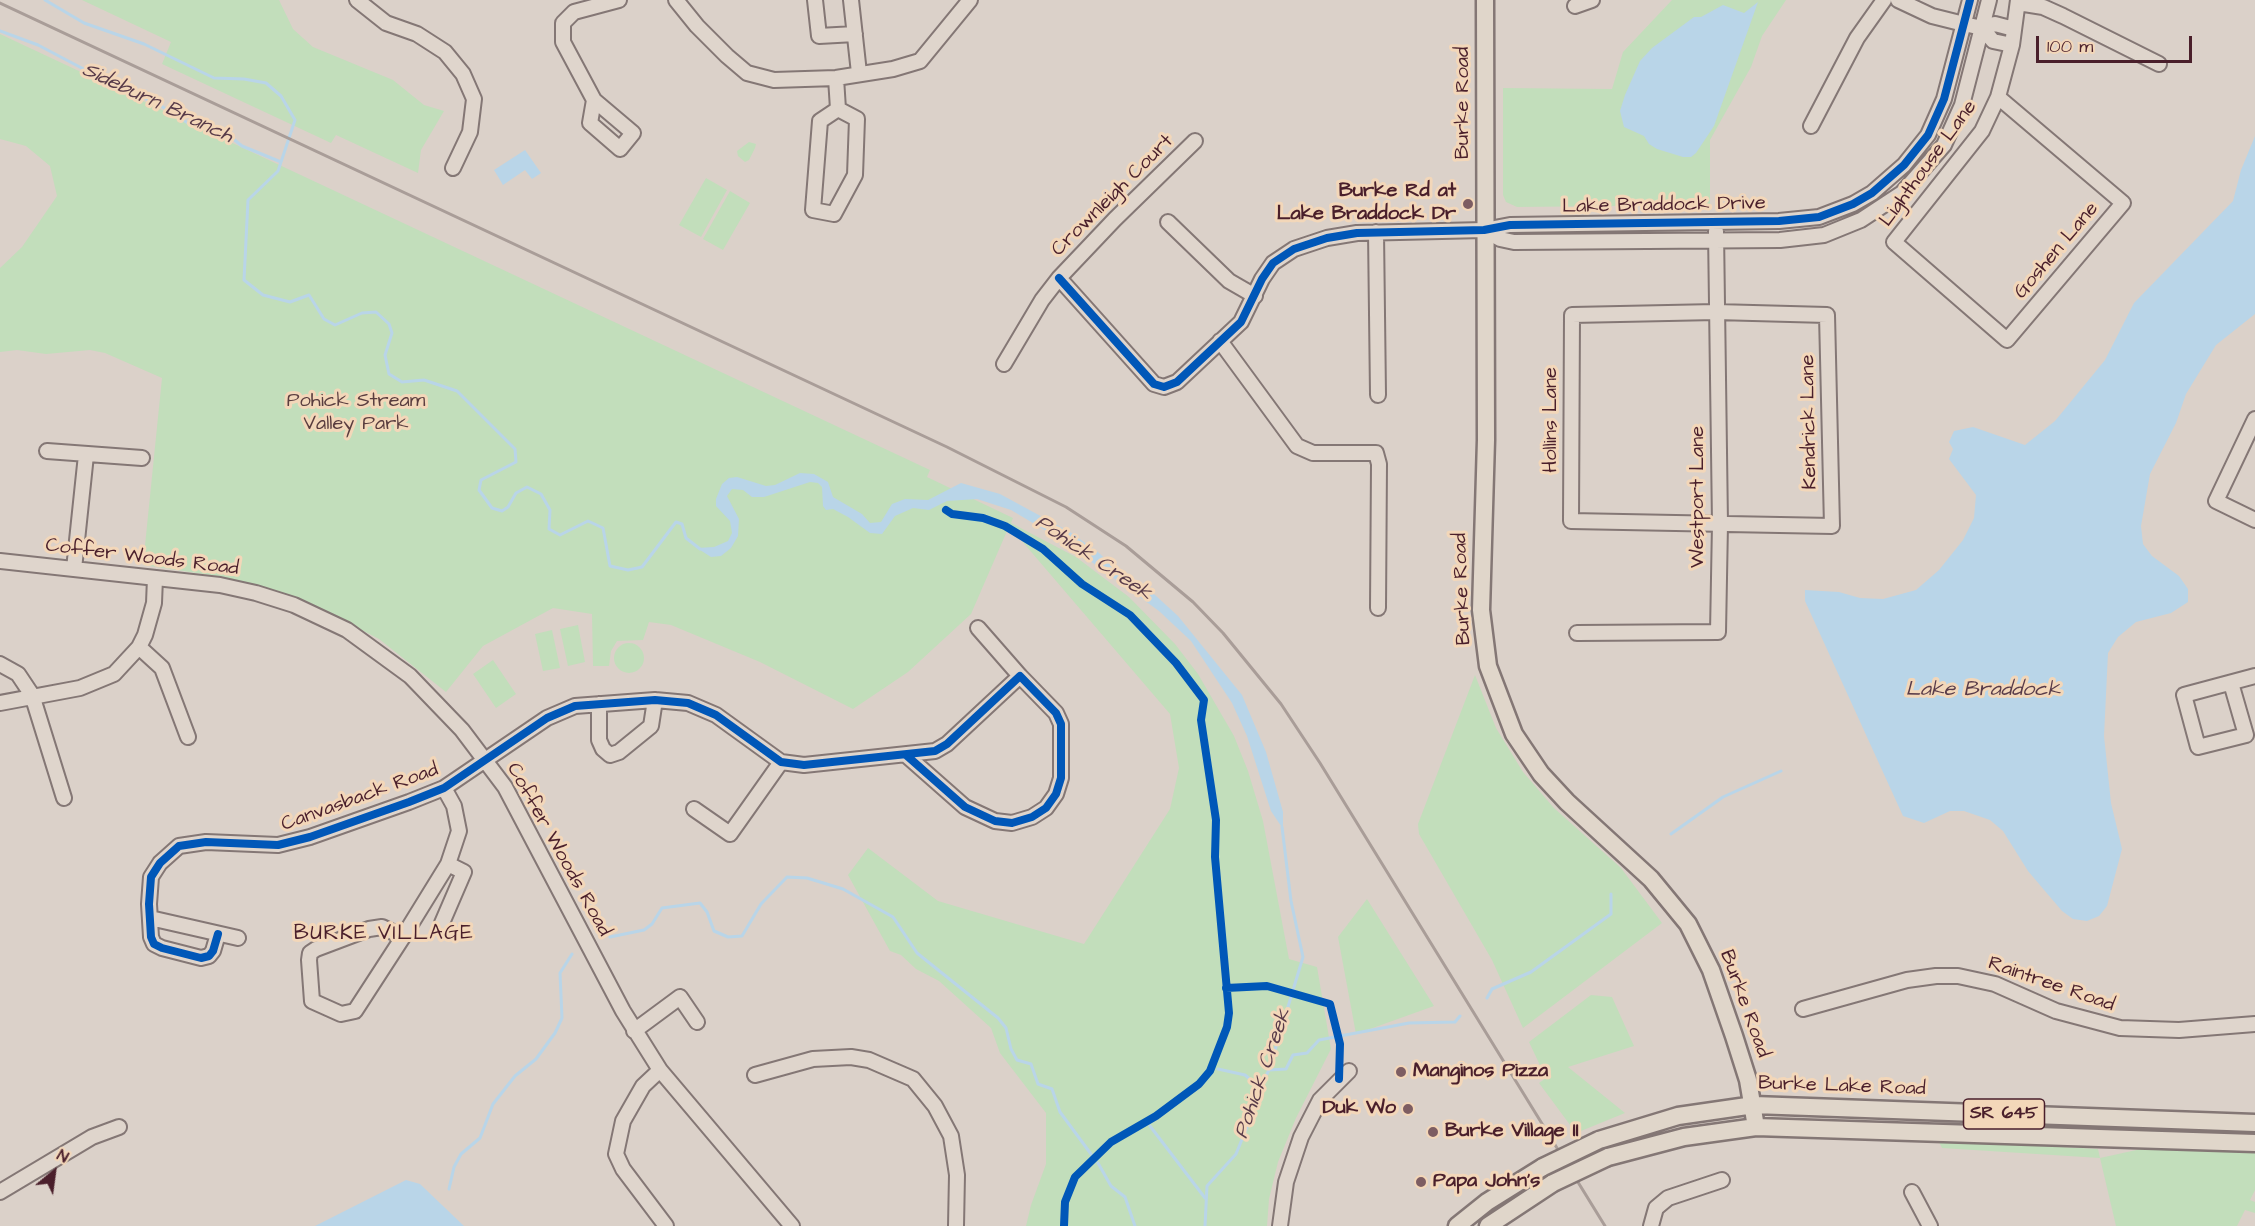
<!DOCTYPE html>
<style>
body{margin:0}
#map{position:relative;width:2255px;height:1226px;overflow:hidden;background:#dbd1c9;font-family:"Architects Daughter",sans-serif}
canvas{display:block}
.north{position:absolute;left:24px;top:1142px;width:60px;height:60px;-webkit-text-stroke:4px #f3d7b9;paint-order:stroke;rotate:29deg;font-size:16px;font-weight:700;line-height:24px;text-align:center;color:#4a1f2b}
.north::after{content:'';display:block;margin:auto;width:21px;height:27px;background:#4a1f2b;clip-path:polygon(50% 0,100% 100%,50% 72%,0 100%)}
.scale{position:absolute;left:2036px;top:36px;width:156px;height:27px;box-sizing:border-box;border:3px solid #4a1f2b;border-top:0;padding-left:8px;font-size:18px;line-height:21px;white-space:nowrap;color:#4a1f2b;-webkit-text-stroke:4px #f3d7b9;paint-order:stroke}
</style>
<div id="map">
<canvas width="2255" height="1226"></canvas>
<div class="north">N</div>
<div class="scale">100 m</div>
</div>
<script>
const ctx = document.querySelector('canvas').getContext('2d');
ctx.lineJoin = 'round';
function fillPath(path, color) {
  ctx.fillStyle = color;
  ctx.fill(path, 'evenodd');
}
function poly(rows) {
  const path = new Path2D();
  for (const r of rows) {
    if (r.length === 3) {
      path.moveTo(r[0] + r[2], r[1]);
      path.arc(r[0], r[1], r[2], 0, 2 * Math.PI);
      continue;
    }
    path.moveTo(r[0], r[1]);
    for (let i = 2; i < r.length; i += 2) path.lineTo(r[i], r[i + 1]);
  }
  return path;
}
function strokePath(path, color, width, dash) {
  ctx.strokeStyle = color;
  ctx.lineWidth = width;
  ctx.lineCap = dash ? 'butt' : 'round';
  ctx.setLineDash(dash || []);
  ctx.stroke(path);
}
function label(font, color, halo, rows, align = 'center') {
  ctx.font = font + ' "Architects Daughter",sans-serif';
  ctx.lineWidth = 6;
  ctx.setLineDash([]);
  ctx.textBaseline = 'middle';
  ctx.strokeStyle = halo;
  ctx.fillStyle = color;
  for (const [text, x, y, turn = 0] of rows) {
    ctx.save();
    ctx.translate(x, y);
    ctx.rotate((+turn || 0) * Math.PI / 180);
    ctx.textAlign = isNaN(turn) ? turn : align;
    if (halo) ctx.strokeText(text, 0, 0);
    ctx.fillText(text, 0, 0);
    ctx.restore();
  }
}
const green = poly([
 [82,0,279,0,293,29,313,47,393,80,424,105,444,111,421,150,418,173,336,135,331,143,162,64,171,42],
 [1672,0,1786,0,1762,36,1751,67,1710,140,1710,205,1517,207,1506,202,1503,195,1503,88,1612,89,1623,52],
 [0,34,930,470,927,477,1013,518,1011,523,1076,557,1129,597,1175,644,1198,674,1234,736,1248,771,1263,821,1289,959,1317,967,1331,1049,1296,1118,1278,1162,1269,1199,1267,1226,1026,1226,1031,1205,1046,1164,1046,1113,1000,1053,991,1028,939,981,916,969,901,955,890,951,848,875,868,848,938,901,1084,944,1170,809,1179,768,1170,714,1015,533,1007,531,971,614,908,672,853,709,760,662,671,625,649,622,643,640,617,641,611,651,609,666,593,666,592,614,553,608,483,646,446,692,379,639,304,600,223,577,143,565,162,378,105,353,90,350,46,354,17,350,0,352,0,268,22,247,57,196,50,166,26,146,0,139],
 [749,142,756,144,755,148,749,160,745,162,738,156,737,151],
 [706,178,727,190,701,237,679,225],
 [730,191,750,203,723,250,703,239],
 [578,625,585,662,568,666,560,629],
 [552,630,560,668,543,671,535,634],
 [629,658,15],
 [493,660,516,694,496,708,473,674],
 [1475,675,1496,728,1523,772,1554,808,1621,868,1662,923,1523,1028,1492,960,1419,834,1418,824],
 [1367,899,1434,1006,1356,1034,1338,937],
 [1591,995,1612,997,1634,1046,1568,1067,1625,1113,1576,1133,1539,1083,1546,1078,1529,1042],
 [1938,1140,2098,1149,2100,1158,2159,1145,2255,1151,2255,1190,2250,1200,2255,1202,2255,1213,2245,1210,2237,1226,2116,1226,2100,1158,1942,1148]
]);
const water = poly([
 [1758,2,1714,126,1696,153,1691,157,1683,157,1657,149,1649,144,1644,136,1624,127,1620,111,1625,95,1640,61,1652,48,1694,17,1701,17,1723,5,1744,13],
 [2255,136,2255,314,2216,345,2186,394,2176,423,2150,474,2141,526,2143,544,2152,556,2179,576,2188,589,2188,602,2171,613,2136,622,2118,637,2108,653,2104,736,2111,803,2122,849,2107,906,2099,916,2087,921,2073,919,2062,911,2028,871,2003,831,1990,820,1964,811,1950,811,1924,823,1903,816,1805,601,1805,590,1839,592,1860,598,1883,599,1916,590,1939,570,1963,540,1974,518,1976,495,1949,459,1953,449,1949,442,1954,431,1973,427,2025,445,2055,421,2105,360,2134,303,2233,201,2241,170],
 [525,150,541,173,532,179,525,170,503,185,494,170],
 [800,473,814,474,828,482,833,497,862,514,870,523,881,522,892,504,905,499,928,500,961,483,1000,494,1070,532,1099,553,1121,574,1155,595,1178,616,1242,695,1266,752,1283,812,1283,829,1271,811,1247,736,1232,703,1191,641,1159,611,1060,539,1011,510,977,499,947,501,929,510,913,508,895,516,882,534,870,533,848,517,833,509,826,510,823,506,822,487,818,483,810,482,764,497,752,497,743,490,732,489,727,496,739,519,738,536,731,548,721,556,711,557,697,548,714,547,728,541,732,533,730,521,716,506,716,499,722,484,729,478,737,477,766,486,775,485],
 [406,1180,420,1184,464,1226,315,1226]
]);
const stream = poly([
 [45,0,84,23,144,44,214,78,244,79,266,83,281,96,295,120,278,171,248,200,244,280,263,295,290,302,309,295,324,319,335,325,362,313,376,312,389,324,392,333,385,355,389,374,402,382,424,380,457,391,515,449,516,462,481,480,479,490,492,508,502,511,508,507,516,493,527,487,541,494,550,510,549,529,560,535,588,521,603,528,610,566,628,570,642,567,676,522,682,524,686,538,700,549],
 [0,31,38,45,112,84,158,104,191,125,226,133,242,146,281,162],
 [1671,834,1723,797,1781,771],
 [610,937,644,930,652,924,662,908,700,903,707,912,714,931,728,937,742,936,761,904,787,877,807,878,843,889,893,917,917,953,998,1018,1006,1028,1011,1049,1017,1060,1031,1064,1038,1084,1052,1089,1060,1112,1091,1154],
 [1487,998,1492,989,1531,972,1611,914,1611,894],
 [1218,1069,1245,1075,1259,1087],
 [1269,1070,1286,1069,1293,1055,1307,1053,1319,1040,1409,1023,1455,1022,1460,1016],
 [1150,1126,1205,1198],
 [1098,1163,1111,1186,1125,1197,1135,1226],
 [449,1189,454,1167,461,1154,480,1138,493,1104,515,1076,536,1059,555,1033,562,1018,560,973,572,954],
 [1205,1226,1207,1186,1236,1154,1254,1110,1260,1087,1269,1070,1303,957,1291,901,1282,827]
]);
const minor = poly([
 [357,0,386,23,417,34,445,52,463,74,474,99,470,132,453,168],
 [676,0,697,26,727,56,747,73,774,80,836,78,893,69,920,61,970,0],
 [815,0,819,36,855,34],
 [851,0,859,73],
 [1898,0,1932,16,1964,24,1982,28,1995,24,2014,29],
 [2018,3,2043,7,2063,16,2159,64],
 [1575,6,1592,0],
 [1982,28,1993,41,2012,45],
 [836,78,838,109,820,121,813,210,834,214,855,175,857,119,838,109],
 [1998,97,2123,203,2007,340,1894,242,1982,131,1998,97,2012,45,2018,0],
 [594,100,590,123,620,149,633,133,594,100,563,42,563,23,574,12,619,0],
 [1811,126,1857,38,1884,0],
 [1168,222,1229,281,1255,296],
 [1484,230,1500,239,1514,242,1780,240,1824,235,1861,220,1902,193,1944,145,1962,105,1989,0],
 [1376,232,1378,395],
 [1059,278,1154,384,1164,387,1177,382,1241,322,1262,279,1273,263,1294,249,1327,238,1357,233,1484,230,1510,225,1779,221,1819,217,1853,204,1872,193,1904,165,1928,135,1944,99,1970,0],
 [1716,312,1827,315,1832,526,1571,521,1572,315,1716,312],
 [1220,341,1297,446,1313,453,1376,453,1379,464,1378,608],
 [1004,364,1042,300,1059,278,1115,219,1195,141],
 [2255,419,2216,501,2255,520],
 [47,451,142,458],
 [0,561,220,585,256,593,294,605,347,630,410,676,462,730,505,787,623,1011,660,1070,792,1226],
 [74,569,86,455],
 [978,628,1020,676],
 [1577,633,1718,632,1720,524,1716,231],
 [139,647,162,668,188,737],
 [0,664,18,674,32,695,64,798],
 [2231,683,2246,735,2198,747,2184,695,2255,676],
 [0,703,80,688,114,674,139,647,145,635,154,603,155,578],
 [599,704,599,740,603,749,610,755,619,752,651,726,655,700],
 [694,809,730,834,781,762],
 [150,918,238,938],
 [442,923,464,872,448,864],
 [218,934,213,951,209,956,201,958,162,948,154,944,151,937,149,904,151,877,160,863,179,846,206,842,278,845,310,837,409,802,444,788,547,718,575,706,655,700,688,703,716,715,781,762,804,765,935,751,947,744,1020,676,1056,713,1061,724,1061,778,1056,794,1046,808,1032,817,1012,823,995,821,965,807,906,755],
 [403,937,382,927,369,929,316,949,310,953,309,960,312,1001,341,1014,355,1011,403,937,448,864,459,831,454,806,444,788],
 [1803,1009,1907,980,1936,976,1958,976,1995,984,2056,1011,2120,1028,2179,1030,2255,1024],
 [634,1031,680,997,697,1022],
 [660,1070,643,1086,623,1121,616,1154,623,1169,666,1226],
 [755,1075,813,1059,851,1057,869,1060,913,1079,935,1106,951,1136,957,1175,956,1226],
 [0,1192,92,1137,119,1127],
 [1912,1192,1930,1226],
 [1280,1226,1286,1182,1301,1137,1320,1100,1349,1071],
 [1651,1226,1656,1208,1668,1198,1722,1180]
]);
const major = poly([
 [1485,0,1486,440,1481,610,1488,666,1514,734,1541,774,1567,802,1651,879,1688,924,1711,970,1734,1036,1748,1080,1756,1127],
 [1599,1140,1678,1116,1754,1105,2255,1123],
 [1608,1157,1684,1137,1756,1127,2255,1143],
 [1457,1226,1487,1202,1543,1167],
 [1488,1226,1553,1183]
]);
const rail = poly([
 [0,3,947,447,1066,507,1126,546,1193,602,1223,633,1281,704,1320,763,1605,1226]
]);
const majorBridge = poly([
 [1543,1167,1599,1140],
 [1553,1183,1608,1157]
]);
const cycleway = poly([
 [1059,278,1154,384,1164,387,1177,382,1241,322,1262,279,1273,263,1294,249,1327,238,1357,233,1484,230,1510,225,1779,221,1819,217,1853,204,1872,193,1904,165,1928,135,1944,99,1970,0],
 [946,510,952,514,983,518,1005,526,1043,549,1082,584,1130,615,1176,663,1204,700,1201,720,1216,820,1215,857,1229,1013,1227,1027,1210,1071,1199,1084,1156,1116,1111,1142,1075,1177,1065,1202,1064,1226],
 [218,934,213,951,209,956,201,958,162,948,154,944,151,937,149,904,151,877,160,863,179,846,206,842,278,845,310,837,409,802,444,788,547,718,575,706,655,700,688,703,716,715,781,762,804,765,935,751,947,744,1020,676,1056,713,1061,724,1061,778,1056,794,1046,808,1032,817,1012,823,995,821,965,807,906,755],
 [1226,988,1267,986,1330,1004,1340,1044,1339,1079]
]);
const markers = [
 [1468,204,6,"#7d5d62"],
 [1401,1072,6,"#7d5d62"],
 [1408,1109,6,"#7d5d62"],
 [1433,1132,6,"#7d5d62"],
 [1421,1182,6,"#7d5d62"]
];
const shields = [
 [2004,1114,81]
];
const shieldNames = [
 ["SR 645",2004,1114]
];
const streetNames = [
 ["Burke Road",1464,103,-90],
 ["Lighthouse Lane",1929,164,-54],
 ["Crownleigh Court",1113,196,-45],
 ["Lake Braddock Drive",1664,206,-1],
 ["Goshen Lane",2057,251,-50],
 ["Hollins Lane",1552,420,-90],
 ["Kendrick Lane",1810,422,-91],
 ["Westport Lane",1699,497,-90],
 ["Coffer Woods Road",142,558,7],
 ["Burke Road",1463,589,-92],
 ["Canvasback Road",360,798,-20],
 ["Coffer Woods Road",558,850,61],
 ["Raintree Road",2051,985,19],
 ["Burke Road",1744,1004,70],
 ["Burke Lake Road",1842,1087,2]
];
const poiNames = [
 ["Burke Rd at",1456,192,"right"],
 ["Lake Braddock Dr",1456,215,"right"],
 ["Manginos Pizza",1413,1072],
 ["Duk Wo",1396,1109,"right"],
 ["Burke Village II",1445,1132],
 ["Papa John's",1433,1182]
];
const parkNames = [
 ["Pohick Stream",356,402],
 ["Valley Park",356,425]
];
const waterNames = [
 ["Sideburn Branch",157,104,25],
 ["Pohick Creek",1093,559,34],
 ["Lake Braddock",1983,691],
 ["Pohick Creek",1264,1074,-71]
];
const neighbourhoodNames = [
 ["BURKE VILLAGE",384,935]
];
fillPath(green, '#c2debb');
fillPath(water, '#b9d5e8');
strokePath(stream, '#b9d5e8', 3);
strokePath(minor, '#847775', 18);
strokePath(major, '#847775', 21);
strokePath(minor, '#dfd5cc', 14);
strokePath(major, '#e0d6ca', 16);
strokePath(rail, '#a99d98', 3);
strokePath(majorBridge, '#847775', 21, []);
strokePath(majorBridge, '#e0d6ca', 16);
strokePath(cycleway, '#0057b8', 8);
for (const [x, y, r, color] of markers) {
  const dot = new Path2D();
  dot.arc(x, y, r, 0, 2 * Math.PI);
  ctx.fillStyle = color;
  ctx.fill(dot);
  strokePath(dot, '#f3d7b9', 2);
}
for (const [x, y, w] of shields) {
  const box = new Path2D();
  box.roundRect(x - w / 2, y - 15, w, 30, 4.5);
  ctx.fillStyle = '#f3d7b9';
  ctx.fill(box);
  strokePath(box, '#4a1f2b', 1.5);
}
label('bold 18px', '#4a1f2b', null, shieldNames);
label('20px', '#4a1f2b', '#f3d7b9', streetNames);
label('bold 20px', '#4a1f2b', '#f3d7b9', poiNames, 'left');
label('20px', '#593d3f', '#f3d7b9', parkNames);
label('italic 21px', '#583b49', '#f3d7b9', waterNames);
ctx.letterSpacing = '1.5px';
label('21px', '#4a1f2b', '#f3d7b9', neighbourhoodNames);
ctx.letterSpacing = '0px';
</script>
